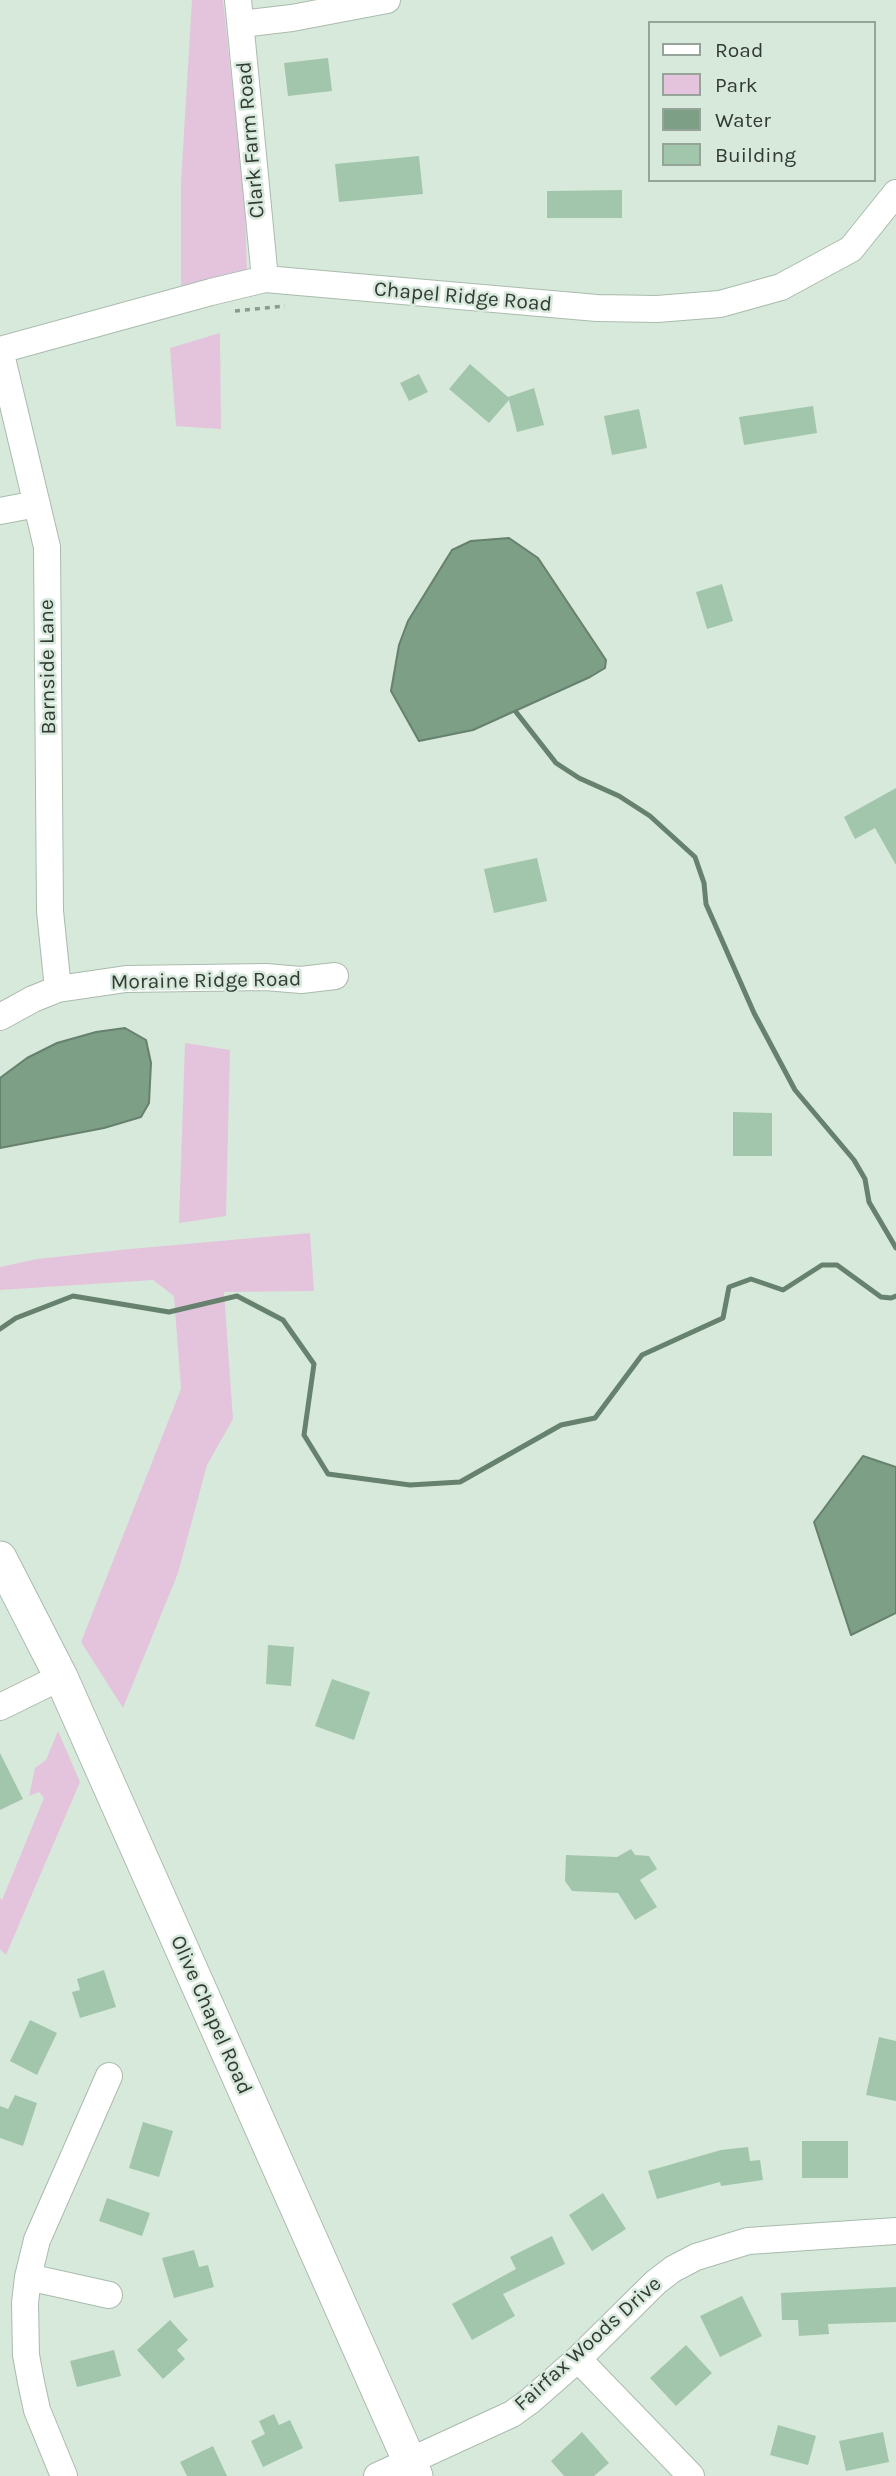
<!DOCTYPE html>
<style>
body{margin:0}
#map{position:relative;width:896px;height:2476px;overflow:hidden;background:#d7e9db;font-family:Karla,sans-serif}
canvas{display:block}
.legend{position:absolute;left:648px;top:21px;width:228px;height:161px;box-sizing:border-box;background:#d7e9db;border:2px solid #95a398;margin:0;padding:9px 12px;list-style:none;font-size:21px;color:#333a34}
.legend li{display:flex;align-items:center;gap:14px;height:35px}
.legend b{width:35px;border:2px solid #95a398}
</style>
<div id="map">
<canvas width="896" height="2476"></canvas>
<ul class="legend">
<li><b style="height:9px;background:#fff"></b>Road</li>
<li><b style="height:19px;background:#e4c4dc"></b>Park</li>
<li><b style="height:19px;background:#7c9f85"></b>Water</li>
<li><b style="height:19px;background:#a2c6ab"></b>Building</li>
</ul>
</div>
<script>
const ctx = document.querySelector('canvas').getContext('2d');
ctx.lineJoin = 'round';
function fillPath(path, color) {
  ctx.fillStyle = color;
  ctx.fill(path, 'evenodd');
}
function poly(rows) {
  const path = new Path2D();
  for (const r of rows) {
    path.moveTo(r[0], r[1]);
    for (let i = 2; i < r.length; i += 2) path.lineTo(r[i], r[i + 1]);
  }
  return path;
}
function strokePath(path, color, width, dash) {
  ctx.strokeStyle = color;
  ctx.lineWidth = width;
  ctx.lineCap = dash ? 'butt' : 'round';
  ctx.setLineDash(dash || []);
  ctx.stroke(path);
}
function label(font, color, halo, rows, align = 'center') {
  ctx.font = font + ' Karla,sans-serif';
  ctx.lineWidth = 5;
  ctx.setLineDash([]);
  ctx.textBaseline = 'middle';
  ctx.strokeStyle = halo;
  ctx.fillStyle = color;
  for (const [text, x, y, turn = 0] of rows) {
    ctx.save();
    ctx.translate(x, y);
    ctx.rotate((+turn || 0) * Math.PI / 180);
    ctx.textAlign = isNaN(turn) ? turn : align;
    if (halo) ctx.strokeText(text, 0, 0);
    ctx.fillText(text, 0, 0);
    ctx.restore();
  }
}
const green = poly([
 [192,0,223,0,245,208,247,274,181,287,181,182],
 [220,333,221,429,176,426,170,348],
 [185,1043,230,1050,226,1216,179,1223],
 [310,1233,314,1291,224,1292,233,1419,207,1465,178,1573,123,1708,81,1642,181,1389,174,1296,153,1280,0,1290,0,1267,37,1259,130,1249],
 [58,1731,80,1782,6,1955,0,1949,0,1898,2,1900,44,1798,39,1792,29,1796,35,1768,46,1760]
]);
const water = poly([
 [509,538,538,558,606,660,605,668,590,677,473,730,419,741,391,691,399,645,408,621,452,550,471,541,509,538],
 [125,1028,146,1040,151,1063,149,1103,141,1117,104,1128,0,1148,0,1078,27,1058,57,1043,96,1032,125,1028],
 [863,1456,896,1467,896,1613,851,1635,814,1522,863,1456]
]);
const stream = poly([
 [516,712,556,763,579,778,619,796,650,816,695,857,704,883,706,904,754,1013,795,1090,854,1160,865,1179,869,1202,896,1248],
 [0,1329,16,1318,73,1296,169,1312,237,1296,283,1320,314,1364,304,1435,328,1474,410,1485,460,1482,561,1425,595,1418,642,1355,723,1318,729,1287,751,1279,783,1290,822,1265,837,1265,881,1297,891,1298,896,1296]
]);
const building = poly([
 [328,58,332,91,288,96,284,63],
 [419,156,423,194,339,202,335,164],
 [622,190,622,218,547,218,547,191],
 [470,364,508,397,534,388,544,425,517,432,509,400,489,423,449,389],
 [419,374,428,392,409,401,400,383],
 [813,406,817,433,744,445,739,417],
 [639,409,647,448,612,455,604,416],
 [722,584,733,621,707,629,696,592],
 [896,788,896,865,875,828,855,839,844,817],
 [537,858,547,901,494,913,484,869],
 [733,1112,772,1113,772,1156,733,1156],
 [268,1645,294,1647,291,1686,266,1684],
 [332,1679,370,1692,354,1740,315,1726],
 [0,1753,23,1799,0,1810],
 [631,1849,635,1855,649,1856,657,1869,640,1880,657,1907,635,1920,618,1893,572,1891,565,1881,566,1855,617,1857],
 [104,1970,116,2007,80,2018,72,1992,80,1990,77,1979],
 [30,2020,57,2033,37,2075,10,2061],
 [879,2037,896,2041,896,2101,866,2095],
 [15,2095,37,2103,23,2146,0,2138,0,2106,8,2109],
 [143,2122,173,2131,159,2177,129,2168],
 [802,2141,848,2141,848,2178,802,2178],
 [748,2147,750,2161,760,2160,763,2180,721,2186,720,2182,657,2199,648,2171,721,2150],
 [603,2193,626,2229,592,2251,569,2215],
 [107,2198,150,2213,142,2236,99,2221],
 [552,2236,565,2264,503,2294,515,2316,472,2340,452,2304,516,2269,510,2257],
 [194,2250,199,2267,208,2265,214,2287,174,2298,162,2258],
 [896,2287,896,2322,828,2324,829,2334,799,2336,798,2320,782,2320,781,2293],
 [742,2296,762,2336,720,2357,700,2316],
 [170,2320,188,2340,177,2350,185,2359,163,2379,137,2350],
 [686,2345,712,2373,676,2406,650,2378],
 [114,2350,121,2376,77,2387,70,2361],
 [274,2414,279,2425,290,2420,303,2448,263,2467,251,2441,265,2434,259,2421],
 [778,2425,816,2436,808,2465,770,2455],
 [582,2432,609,2463,594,2476,564,2476,551,2461],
 [883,2432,889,2462,846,2471,839,2441],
 [213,2446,227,2476,187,2476,180,2462]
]);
const path = poly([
 [235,311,285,306]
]);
const minor = poly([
 [238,0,265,279],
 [241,24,292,18,387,0],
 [0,511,37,504],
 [58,989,50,911,47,547,0,350,211,292,265,279,597,308,657,309,720,304,781,287,851,249,896,193],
 [0,1017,33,999,58,989,126,979,266,977,301,980,335,976],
 [0,1707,61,1677],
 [28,2277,109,2295],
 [578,2359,691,2476],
 [64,2476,37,2410,31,2382,26,2355,25,2303,28,2277,37,2240,109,2076],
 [377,2476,512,2414,530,2401,578,2359,656,2282,673,2269,696,2257,748,2241,896,2231]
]);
const major = poly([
 [0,1558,61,1677,416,2476]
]);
const streetNames = [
 ["Clark Farm Road",251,140,-95],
 ["Chapel Ridge Road",463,297,5],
 ["Barnside Lane",48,667,-91],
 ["Moraine Ridge Road",206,981,-1],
 ["Olive Chapel Road",211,2015,66],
 ["Fairfax Woods Drive",588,2344,-42]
];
fillPath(green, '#e4c4dc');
fillPath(water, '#7c9f85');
strokePath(water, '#66816d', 2);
strokePath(stream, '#66816d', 5);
fillPath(building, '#a2c6ab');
strokePath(minor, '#a9bbad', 28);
strokePath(major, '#a9bbad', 35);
strokePath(path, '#8d9a8f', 3.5, [5, 5]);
strokePath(minor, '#fff', 26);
strokePath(major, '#fff', 33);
label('21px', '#333a34', '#d7e9db', streetNames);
</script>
